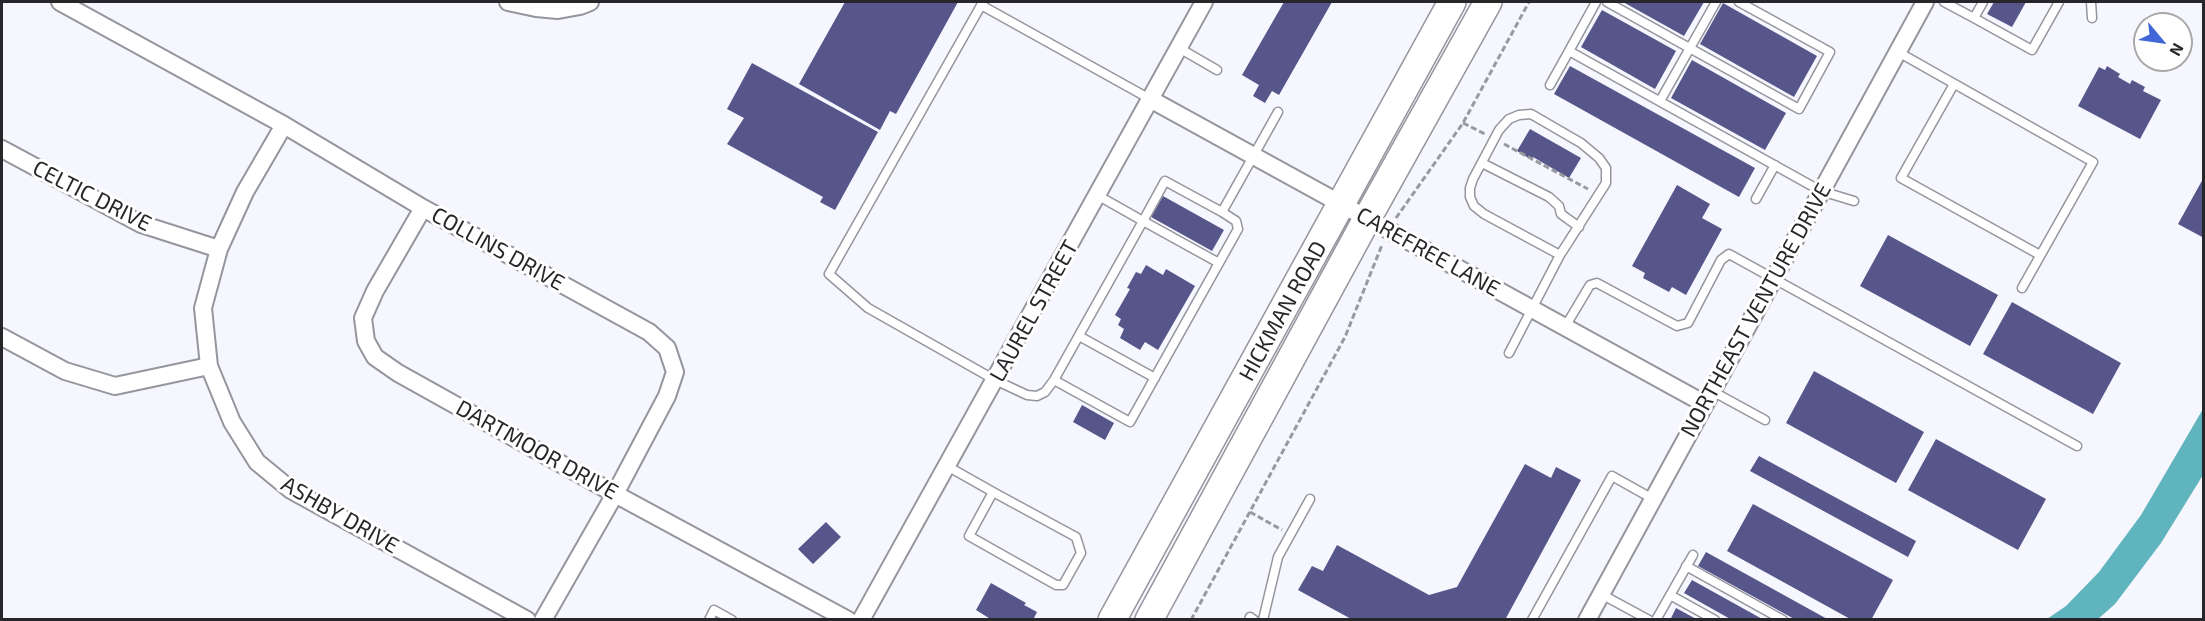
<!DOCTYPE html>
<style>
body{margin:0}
#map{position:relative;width:2205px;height:621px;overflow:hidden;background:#f5f6fe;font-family:"Exo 2",sans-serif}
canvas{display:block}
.frame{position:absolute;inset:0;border:3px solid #27272b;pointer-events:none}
.north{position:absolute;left:2133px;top:12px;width:60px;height:60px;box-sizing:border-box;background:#fff;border:2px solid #a9a9aa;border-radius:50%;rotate:119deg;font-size:16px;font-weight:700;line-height:24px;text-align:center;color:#27272b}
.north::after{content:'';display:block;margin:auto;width:21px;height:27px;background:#4266d8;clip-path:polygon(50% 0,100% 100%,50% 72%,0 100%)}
</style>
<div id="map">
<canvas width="2205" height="621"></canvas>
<div class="frame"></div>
<div class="north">N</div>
</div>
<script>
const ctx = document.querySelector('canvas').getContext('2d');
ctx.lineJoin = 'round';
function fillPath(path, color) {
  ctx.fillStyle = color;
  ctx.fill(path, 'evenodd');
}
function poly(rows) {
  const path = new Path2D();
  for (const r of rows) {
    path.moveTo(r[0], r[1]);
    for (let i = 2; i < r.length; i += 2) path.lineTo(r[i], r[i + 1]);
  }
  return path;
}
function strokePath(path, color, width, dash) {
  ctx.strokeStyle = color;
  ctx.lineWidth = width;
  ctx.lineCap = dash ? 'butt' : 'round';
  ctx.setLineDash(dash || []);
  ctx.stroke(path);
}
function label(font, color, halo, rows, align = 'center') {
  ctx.font = font + ' "Exo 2",sans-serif';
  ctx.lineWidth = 6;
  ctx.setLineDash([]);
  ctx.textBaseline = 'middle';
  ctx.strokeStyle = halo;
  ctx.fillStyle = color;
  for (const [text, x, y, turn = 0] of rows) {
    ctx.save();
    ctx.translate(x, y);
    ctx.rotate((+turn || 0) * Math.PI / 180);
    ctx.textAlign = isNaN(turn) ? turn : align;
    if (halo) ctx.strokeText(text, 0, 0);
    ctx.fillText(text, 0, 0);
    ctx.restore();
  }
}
const water = poly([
 [2203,409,2203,475,2161,543,2115,604,2098,619,2047,619,2066,606,2099,572,2141,515]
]);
const building = poly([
 [845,2,958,2,896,114,890,111,880,130,799,84],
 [1284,2,1332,2,1279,95,1272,91,1265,103,1253,96,1259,85,1242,75],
 [1623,2,1704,2,1684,36],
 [1994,2,2026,2,2012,27,1987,14],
 [1723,3,1817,56,1794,97,1700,44],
 [1602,10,1676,51,1655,89,1581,47],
 [1692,60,1786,113,1765,150,1671,98],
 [752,63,878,132,835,210,820,202,823,197,727,144,744,118,727,109],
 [1570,66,1755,168,1739,197,1554,94],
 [2107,66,2120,74,2118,77,2130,84,2132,80,2145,87,2143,91,2161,100,2140,139,2078,106,2099,67,2105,70],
 [1530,129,1581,158,1569,178,1533,157,1532,160,1517,151],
 [2204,177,2204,238,2178,224],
 [1677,185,1710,204,1702,218,1722,229,1686,295,1672,287,1669,292,1643,278,1645,273,1632,266],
 [1163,196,1224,230,1212,251,1151,217],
 [1888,235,1998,295,1970,346,1860,286],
 [1146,265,1163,275,1166,269,1195,286,1158,350,1145,342,1140,350,1120,338,1124,329,1118,325,1121,319,1115,315,1130,289,1127,288,1136,272,1141,274],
 [2012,302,2121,363,2093,414,1983,354],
 [1814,371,1924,432,1896,483,1786,423],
 [1082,405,1114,423,1105,440,1073,422],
 [1936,439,2046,499,2018,550,1908,490],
 [1759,456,1916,541,1908,557,1750,471],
 [1525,464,1551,478,1556,467,1581,480,1505,620,1353,620,1298,590,1312,566,1323,571,1337,545,1429,595,1457,587],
 [1753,504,1893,580,1871,620,1852,620,1727,551],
 [826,522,841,537,813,564,798,549],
 [1706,552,1829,620,1796,620,1698,566],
 [1692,580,1764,620,1732,620,1684,593],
 [991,583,1026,603,1024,605,1037,612,1033,620,992,620,976,610],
 [1676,608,1698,620,1670,620]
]);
const path = poly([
 [1463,123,1485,134],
 [1504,144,1588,189],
 [1396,218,1463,123,1529,2],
 [1250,512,1282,530],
 [1191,620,1345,337,1382,245]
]);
const service = poly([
 [983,2,829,274,868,308,995,380,1027,395,1037,396,1045,392,1054,380,1143,221,1219,263],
 [1596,2,1569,51,1821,191,1854,201],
 [1607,2,1799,109,1830,52,1739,2],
 [1944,2,1974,18],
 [1983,2,1974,18,2032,50,2059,2],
 [2091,2,2092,18],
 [981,5,1150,99],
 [1179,48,1217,70],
 [1898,52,2093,162,2022,288],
 [1954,84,1901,178,2040,255],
 [1550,85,1569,51],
 [1660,101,1716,2],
 [1482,163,1549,197,1559,206,1561,214,1579,227],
 [1097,195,1143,221,1165,181,1222,212,1278,112],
 [1756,199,1775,165],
 [1565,327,1590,285,1597,283,1677,326,1688,323,1721,260,1729,254,2077,446],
 [1079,336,1155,378],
 [1509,353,1560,255,1606,183,1606,168,1599,158,1581,143,1531,114,1519,115,1509,119,1499,130,1473,179,1470,188,1470,197,1474,206,1484,214,1560,255],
 [1054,380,1130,422,1238,229,1236,221,1222,212],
 [1712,391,1765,420],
 [947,466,993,492,969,536,1056,585,1063,585,1081,553,1076,537,993,492],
 [1686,566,1783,620],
 [1601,594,1649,620],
 [1670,595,1715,620],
 [709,620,714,610,732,620],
 [1249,620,1250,617,1254,620],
 [1263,620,1278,557,1310,499],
 [1532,620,1612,476,1653,499],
 [1656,620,1693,555]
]);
const minor = poly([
 [60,2,284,125,423,208,649,332,667,348,675,372,667,396,615,494,543,620],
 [508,2,536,8,558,10,580,6,590,2],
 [1150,99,1705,404],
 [284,125,245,192,219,249,203,308,209,366,232,422,257,462,291,490,527,620],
 [2,149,141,224,219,249],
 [423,208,375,291,363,318,366,341,375,357,398,373,615,494,848,620],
 [2,337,65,371,115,386,209,366],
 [861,620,1204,2],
 [1587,620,1925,2]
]);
const trunk = poly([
 [1112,620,1452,2],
 [1149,620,1368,217,1488,2]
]);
const streetNames = [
 ["CELTIC DRIVE",92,196,27],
 ["COLLINS DRIVE",498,249,29],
 ["CAREFREE LANE",1428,252,29],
 ["NORTHEAST VENTURE DRIVE",1756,310,-61],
 ["LAUREL STREET",1034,311,-61],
 ["HICKMAN ROAD",1283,311,-61],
 ["DARTMOOR DRIVE",537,450,29],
 ["ASHBY DRIVE",340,515,30]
];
fillPath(water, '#5fb4bd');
fillPath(building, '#56568a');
strokePath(service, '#95959e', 11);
strokePath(minor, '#95959e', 20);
strokePath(trunk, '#95959e', 30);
strokePath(path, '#999aa0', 3, [6, 3]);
strokePath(service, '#fff', 8);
strokePath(minor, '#fff', 16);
strokePath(trunk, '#fff', 27);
label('22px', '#27272b', '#fff', streetNames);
</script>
